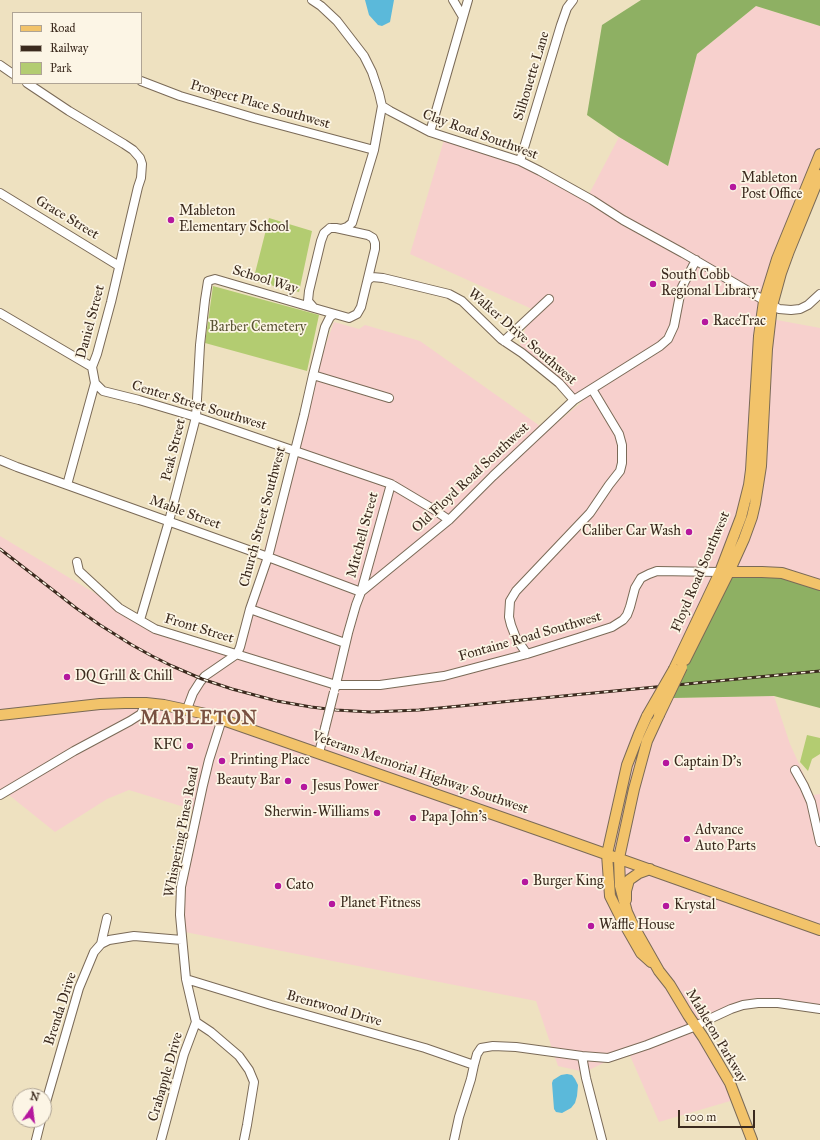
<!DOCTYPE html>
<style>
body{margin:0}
#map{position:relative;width:820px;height:1140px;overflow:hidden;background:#eee1c0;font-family:"IM FELL Great Primer",serif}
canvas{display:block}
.legend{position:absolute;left:12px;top:12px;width:130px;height:72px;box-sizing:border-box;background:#fcf5e5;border:1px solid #afa495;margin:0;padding:5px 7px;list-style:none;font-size:12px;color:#3b2a1e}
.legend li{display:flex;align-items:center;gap:8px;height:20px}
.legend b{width:20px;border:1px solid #afa495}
.north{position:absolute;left:12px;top:1088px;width:40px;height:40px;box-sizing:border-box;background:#fcf5e5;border:1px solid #afa495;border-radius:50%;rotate:14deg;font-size:11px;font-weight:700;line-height:16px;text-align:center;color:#3b2a1e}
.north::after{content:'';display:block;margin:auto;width:14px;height:18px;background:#b5179e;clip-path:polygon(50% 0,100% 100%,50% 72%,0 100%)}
.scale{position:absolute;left:678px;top:1110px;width:77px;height:18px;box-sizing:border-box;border:2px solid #3b2a1e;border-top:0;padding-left:5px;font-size:12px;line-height:14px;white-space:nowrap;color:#3b2a1e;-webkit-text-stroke:3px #fcf5e5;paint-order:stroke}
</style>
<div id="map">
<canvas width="820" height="1140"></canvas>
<ul class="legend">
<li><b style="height:5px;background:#f2c36a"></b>Road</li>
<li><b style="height:5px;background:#3b2a1e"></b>Railway</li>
<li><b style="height:11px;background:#b3cc71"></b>Park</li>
</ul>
<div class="north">N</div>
<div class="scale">100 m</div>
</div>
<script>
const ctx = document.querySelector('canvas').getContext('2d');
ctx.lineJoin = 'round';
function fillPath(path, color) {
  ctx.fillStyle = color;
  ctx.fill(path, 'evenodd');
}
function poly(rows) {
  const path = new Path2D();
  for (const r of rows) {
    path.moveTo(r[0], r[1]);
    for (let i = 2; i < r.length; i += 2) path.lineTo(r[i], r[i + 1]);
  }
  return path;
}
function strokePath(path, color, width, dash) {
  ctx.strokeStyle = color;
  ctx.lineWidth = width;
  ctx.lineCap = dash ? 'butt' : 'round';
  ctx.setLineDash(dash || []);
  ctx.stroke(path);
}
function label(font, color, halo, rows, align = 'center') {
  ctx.font = font + ' "IM FELL Great Primer",serif';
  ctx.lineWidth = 3.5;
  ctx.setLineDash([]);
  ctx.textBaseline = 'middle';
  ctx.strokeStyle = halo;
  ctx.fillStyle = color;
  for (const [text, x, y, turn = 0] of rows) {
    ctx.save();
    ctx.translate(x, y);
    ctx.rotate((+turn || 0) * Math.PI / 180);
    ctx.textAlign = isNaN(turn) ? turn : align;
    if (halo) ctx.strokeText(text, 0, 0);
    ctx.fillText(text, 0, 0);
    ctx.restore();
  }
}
const built = poly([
 [756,6,820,26,820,173,766,318,820,328,820,585,673,698,774,696,790,744,813,795,820,794,820,1006,766,998,757,1003,694,1022,737,1099,659,1122,628,1051,585,1072,558,1066,536,1001,185,932,182,890,197,811,129,790,107,799,55,832,4,791,0,792,0,536,146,624,235,650,313,380,334,322,359,329,365,325,420,341,547,431,582,402,554,374,520,345,532,309,410,254,444,140,521,157,549,182,587,198,619,137,668,166,697,54]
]);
const green = poly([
 [269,218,312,231,299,292,253,281],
 [213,286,319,315,307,371,205,343],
 [807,735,820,738,820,754,812,759,808,771,800,762]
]);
const forest = poly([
 [641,0,820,0,820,26,756,6,697,54,668,166,619,137,587,115,602,25],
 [749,571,820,585,820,708,774,696,673,698,684,669,728,573]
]);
const water = poly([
 [365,0,394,0,390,22,382,26,378,25,369,15],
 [567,1074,572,1075,575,1079,578,1085,577,1096,575,1103,571,1108,562,1113,556,1112,554,1109,552,1083,553,1080,561,1075]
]);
const minor = poly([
 [312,0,321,6,337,21,364,56,372,72,379,93,382,106,390,111,430,132,520,161,540,171,592,200,623,220,683,253,779,309,791,310,800,309,808,305,820,294],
 [453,0,463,17],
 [0,65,13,74],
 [141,81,180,96,254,118,374,150],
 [27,83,69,111,124,144,133,150,140,158,142,164,141,178,138,187,111,302,97,354,92,367,95,383,67,485],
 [430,132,468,0],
 [520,161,561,25,567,8,573,0],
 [0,193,119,266],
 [330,228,336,228,368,235,373,238,375,243,375,249,361,307,357,314,349,318,314,308,308,301,309,291,321,241,324,233,330,228],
 [341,229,347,227,352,223,374,150,382,106],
 [368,280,372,277,383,278,449,294,462,301,501,339,522,353,559,383,574,400],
 [0,313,92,367],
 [504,341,549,299],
 [313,375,389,398],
 [95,383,103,391,139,400,196,417,391,484,433,509,449,520],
 [0,460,17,467,268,557,361,592,391,484],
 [77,562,79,571,119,608,155,629,336,685,380,685,444,676,527,654,578,638,612,627,623,620,627,615,630,607,635,588,641,578,649,574,657,571,720,572],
 [250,609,345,643],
 [140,620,169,521,196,417,200,345,205,300,208,281,215,279,314,308],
 [527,654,516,638,511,625,509,617,510,601,516,591,590,513,609,485,620,471,622,463,622,445,619,434,592,389],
 [335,688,348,633,356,605,361,592,449,520,493,476,574,400,660,346,668,339,674,326,680,295,682,287,696,260],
 [187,709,193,693,200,682,205,676,237,654,240,647,250,609,268,557,304,415,313,375,325,327,330,317,334,314],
 [222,719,209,760,203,785,181,887,180,915,186,979,196,1022,211,1032,239,1056,249,1070,254,1082,247,1125,244,1140],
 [319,753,325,728],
 [795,770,804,786,811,802,820,842],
 [0,795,74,751,130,721,141,714,146,703],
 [101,944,109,940,134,936,182,940],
 [186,979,271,1005,425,1048,474,1065],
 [582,1056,586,1078,602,1140],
 [44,1109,79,988,94,952,101,944,107,918],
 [36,1140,41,1120],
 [161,1140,184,1054,196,1022],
 [454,1140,459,1117,471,1079,474,1065,477,1054,481,1048,493,1046,516,1047,582,1056,608,1058,647,1045,696,1026,705,1021,731,1009,743,1005,758,1003,778,1003,820,1009]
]);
const major = poly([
 [724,572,762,572,782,573,820,585],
 [685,660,729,572,744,539,752,517,755,504,761,466,767,349,772,306,781,273,789,251,820,175],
 [674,669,720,572,741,517,749,485,751,470,759,336,764,301,777,259,820,154],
 [0,715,100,704,125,703,146,703,164,705,206,714,555,836,820,930],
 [659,715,647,741,634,789,619,858,620,886,627,912,634,927,659,971,670,985,688,1015,703,1037,730,1083,752,1140],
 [647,716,639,734,627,765,607,854,610,896,621,918,641,953,651,962],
 [626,900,626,891,629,880,639,873,650,869]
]);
const rail = poly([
 [0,549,76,608,100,625,132,645,152,656,172,666,202,679,232,689,277,701,311,707,336,710,371,712,419,710,820,671]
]);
const minorBridge = poly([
 [325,728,334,692]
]);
const majorBridge = poly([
 [659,715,682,667],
 [647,716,674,669]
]);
const markers = [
 [733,187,4,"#b5179e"],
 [171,220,4,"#b5179e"],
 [653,284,4,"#b5179e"],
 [705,322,4,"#b5179e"],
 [689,532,4,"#b5179e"],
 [67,677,4,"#b5179e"],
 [190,746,4,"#b5179e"],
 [222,761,4,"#b5179e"],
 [666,763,4,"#b5179e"],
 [288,781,4,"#b5179e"],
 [304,787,4,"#b5179e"],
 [377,813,4,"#b5179e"],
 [413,818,4,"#b5179e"],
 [687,839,4,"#b5179e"],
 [525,882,4,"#b5179e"],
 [278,886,4,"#b5179e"],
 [332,904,4,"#b5179e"],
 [666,906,4,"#b5179e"],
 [591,926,4,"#b5179e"]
];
const streetNames = [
 ["Silhouette Lane",532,76,-73],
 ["Prospect Place Southwest",260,105,16],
 ["Clay Road Southwest",480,135,20],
 ["Grace Street",67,218,31],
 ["School Way",265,280,17],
 ["Daniel Street",91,322,-75],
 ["Walker Drive Southwest",522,337,41],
 ["Center Street Southwest",199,406,17],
 ["Peak Street",174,450,-76],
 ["Old Floyd Road Southwest",471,478,-43],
 ["Mable Street",185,513,20],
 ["Church Street Southwest",263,517,-75],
 ["Mitchell Street",363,535,-75],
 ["Floyd Road Southwest",701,572,-67],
 ["Front Street",199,629,17],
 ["Fontaine Road Southwest",530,637,-16],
 ["Veterans Memorial Highway Southwest",420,773,19],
 ["Whispering Pines Road",182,832,-79],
 ["Brenda Drive",61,1009,-72],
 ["Brentwood Drive",334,1009,16],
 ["Mableton Parkway",716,1036,59],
 ["Crabapple Drive",166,1077,-74]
];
const poiNames = [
 ["Mableton",741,179],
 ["Post Office",741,195],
 ["Mableton",179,212],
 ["Elementary School",179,228],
 ["South Cobb",661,276],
 ["Regional Library",661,292],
 ["RaceTrac",713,322],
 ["Caliber Car Wash",681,532,"right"],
 ["DQ Grill & Chill",75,677],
 ["KFC",182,746,"right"],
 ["Printing Place",230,761],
 ["Captain D's",674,763],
 ["Beauty Bar",280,781,"right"],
 ["Jesus Power",312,787],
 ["Sherwin-Williams",369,813,"right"],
 ["Papa John's",421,818],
 ["Advance",695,831],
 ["Auto Parts",695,847],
 ["Burger King",533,882],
 ["Cato",286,886],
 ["Planet Fitness",340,904],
 ["Krystal",674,906],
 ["Waffle House",599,926]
];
const parkNames = [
 ["Barber Cemetery",258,328]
];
const districtNames = [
 ["MABLETON",199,720]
];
fillPath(built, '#f7d0cd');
fillPath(green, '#b3cc71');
fillPath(forest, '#8eb063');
fillPath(water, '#5bb9da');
strokePath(minor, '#7a6a57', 10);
strokePath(major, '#7a6a57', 12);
strokePath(minor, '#fff', 8);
strokePath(major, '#f2c36a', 10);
strokePath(rail, '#3b2a1e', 3);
strokePath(rail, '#fcf5e5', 1.5, [4.5]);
strokePath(minorBridge, '#7a6a57', 10, []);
strokePath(majorBridge, '#7a6a57', 12, []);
strokePath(minorBridge, '#fff', 8);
strokePath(majorBridge, '#f2c36a', 10);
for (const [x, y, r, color] of markers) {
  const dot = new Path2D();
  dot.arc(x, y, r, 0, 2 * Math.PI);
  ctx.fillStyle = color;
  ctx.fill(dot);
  strokePath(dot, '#fcf5e5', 1.5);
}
label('14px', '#3b2a1e', '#fcf5e5', streetNames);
label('14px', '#3b2a1e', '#fcf5e5', poiNames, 'left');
label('14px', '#595233', '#fcf5e5', parkNames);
ctx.letterSpacing = '1px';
label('bold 18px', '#795041', '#fcf5e5', districtNames);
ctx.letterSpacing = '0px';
</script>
